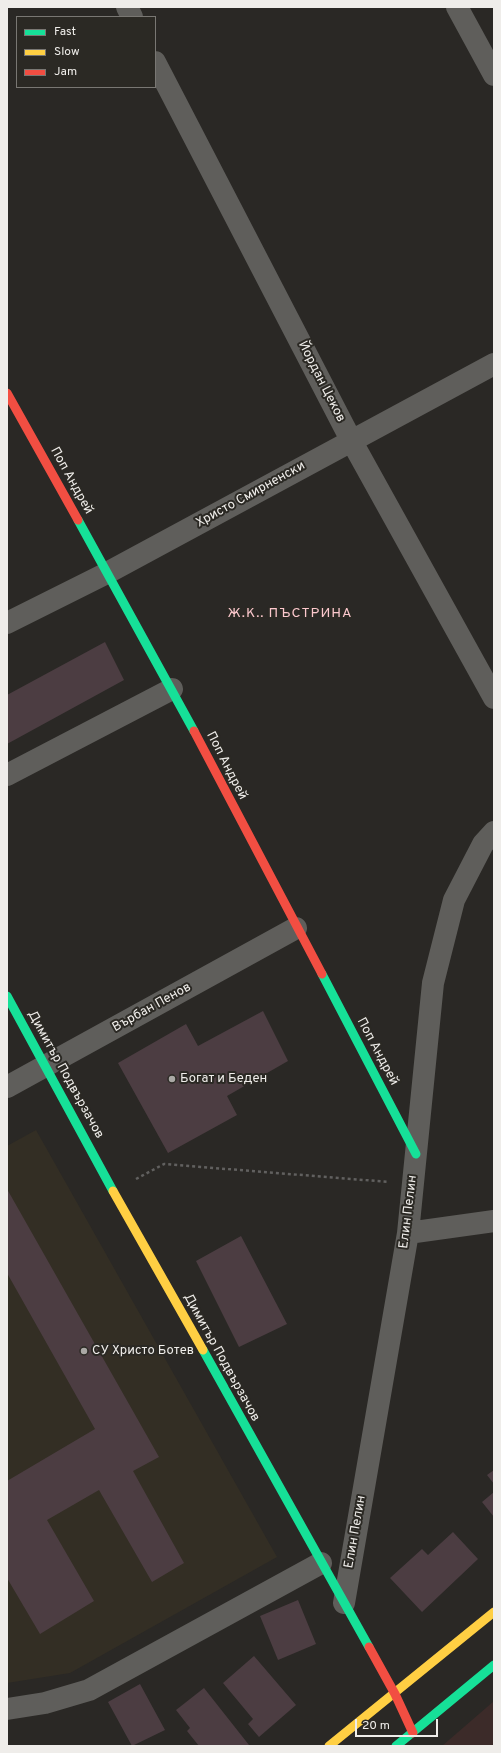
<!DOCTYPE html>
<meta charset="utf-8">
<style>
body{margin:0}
#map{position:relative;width:501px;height:1753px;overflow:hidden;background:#2a2825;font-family:Overpass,sans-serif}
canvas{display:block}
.frame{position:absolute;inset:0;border:8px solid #efedea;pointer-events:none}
.legend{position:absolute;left:16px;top:16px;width:140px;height:72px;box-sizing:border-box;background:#2b2924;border:1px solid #797773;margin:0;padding:5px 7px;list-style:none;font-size:12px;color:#efedea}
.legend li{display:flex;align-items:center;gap:8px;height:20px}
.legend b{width:20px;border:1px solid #797773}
.scale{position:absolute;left:355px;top:1719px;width:83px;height:18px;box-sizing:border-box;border:2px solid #efedea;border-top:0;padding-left:5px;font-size:12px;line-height:14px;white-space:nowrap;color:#efedea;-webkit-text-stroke:3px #2b2924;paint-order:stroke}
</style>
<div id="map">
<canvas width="501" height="1753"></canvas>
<div class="frame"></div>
<ul class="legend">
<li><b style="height:5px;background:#16e098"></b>Fast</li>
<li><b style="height:5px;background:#ffcf43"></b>Slow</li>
<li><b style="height:5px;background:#f24e42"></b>Jam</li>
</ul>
<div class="scale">20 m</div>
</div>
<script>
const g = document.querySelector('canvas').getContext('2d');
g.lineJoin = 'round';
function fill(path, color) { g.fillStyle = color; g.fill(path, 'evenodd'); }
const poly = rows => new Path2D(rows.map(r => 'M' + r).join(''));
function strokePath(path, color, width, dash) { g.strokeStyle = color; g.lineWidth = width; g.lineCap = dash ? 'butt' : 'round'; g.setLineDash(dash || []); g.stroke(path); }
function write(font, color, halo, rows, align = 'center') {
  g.font = font + ' Overpass,sans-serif'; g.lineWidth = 4; g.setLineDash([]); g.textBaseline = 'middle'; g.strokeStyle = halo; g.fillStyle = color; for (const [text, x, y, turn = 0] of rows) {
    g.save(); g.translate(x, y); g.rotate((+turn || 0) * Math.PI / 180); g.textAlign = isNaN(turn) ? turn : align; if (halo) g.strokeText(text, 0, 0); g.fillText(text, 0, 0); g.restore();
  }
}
const built = poly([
 [36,1130,277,1557,70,1673,7,1683,7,1146]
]);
const medical = poly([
 [494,1701,494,1746,442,1746]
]);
const building = poly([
 [105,642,124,680,7,744,7,695],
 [263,1011,288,1061,227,1096,237,1115,168,1153,118,1063,186,1024,198,1046],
 [7,1189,159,1457,133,1471,184,1563,152,1582,99,1490,47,1520,94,1601,40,1634,7,1578,7,1481,95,1429,7,1273],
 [241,1236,287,1324,239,1347,196,1261],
 [494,1470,494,1484,487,1475],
 [494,1492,494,1517,482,1502],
 [453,1532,478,1559,422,1612,390,1578,422,1549,428,1555],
 [298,1600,316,1644,278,1660,260,1616],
 [254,1656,296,1705,259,1737,248,1724,253,1719,223,1683],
 [140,1684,165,1730,132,1746,108,1702],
 [204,1688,249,1745,248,1746,199,1746,187,1731,190,1728,176,1710]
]);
const path = poly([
 [136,1179,164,1164,389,1182]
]);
const street = poly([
 [127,7,132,17],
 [457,7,494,75],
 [155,62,351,440,494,698],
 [7,623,107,573,494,364],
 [7,775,172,689],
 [7,1087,296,928],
 [408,1233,494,1221],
 [344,1603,408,1233,433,983,454,900,483,844,494,832],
 [7,1709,45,1703,89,1690,321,1563]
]);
const fast = poly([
 [78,520,194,731],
 [322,974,416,1154],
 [7,996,113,1191],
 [203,1350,369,1647],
 [396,1746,494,1665]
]);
const slow = poly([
 [113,1191,203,1350],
 [329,1746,494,1612]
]);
const jam = poly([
 [7,393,78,520],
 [194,731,322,974],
 [369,1647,395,1694,413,1733]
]);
const markers = [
 [172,1079,4,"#aaa8a5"],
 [84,1351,4,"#aaa8a5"]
];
const streetNames = [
 ["Йордан Цеков",321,382,63],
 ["Поп Андрей",71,481,61],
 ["Христо Смирненски",251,495,-29],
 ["Поп Андрей",226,766,63],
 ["Върбан Пенов",152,1008,-29],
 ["Поп Андрей",377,1052,62],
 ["Димитър Подвързачов",65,1075,61],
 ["Елин Пелин",409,1212,-83],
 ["Димитър Подвързачов",221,1358,61],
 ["Елин Пелин",356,1532,-80]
];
const poiNames = [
 ["Богат и Беден",180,1079],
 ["СУ Христо Ботев",92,1351]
];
const neighbourhoodNames = [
 ["Ж.К.. ПЪСТРИНА",290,614]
];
fill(built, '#332e24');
fill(medical, '#3c2b29');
fill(building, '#4c3d42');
strokePath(path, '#61605f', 2.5, [3, 3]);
strokePath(street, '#5f5e5b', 22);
strokePath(fast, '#16e098', 9);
strokePath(slow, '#ffcf43', 9);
strokePath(jam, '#f24e42', 9);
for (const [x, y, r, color] of markers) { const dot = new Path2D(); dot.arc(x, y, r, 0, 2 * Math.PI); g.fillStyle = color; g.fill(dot); strokePath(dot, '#2b2924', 1.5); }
write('13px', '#efedea', '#2b2924', streetNames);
write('13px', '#efedea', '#2b2924', poiNames, 'left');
g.letterSpacing = '1px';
write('14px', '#fcc8cd', '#2b2924', neighbourhoodNames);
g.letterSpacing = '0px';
</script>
